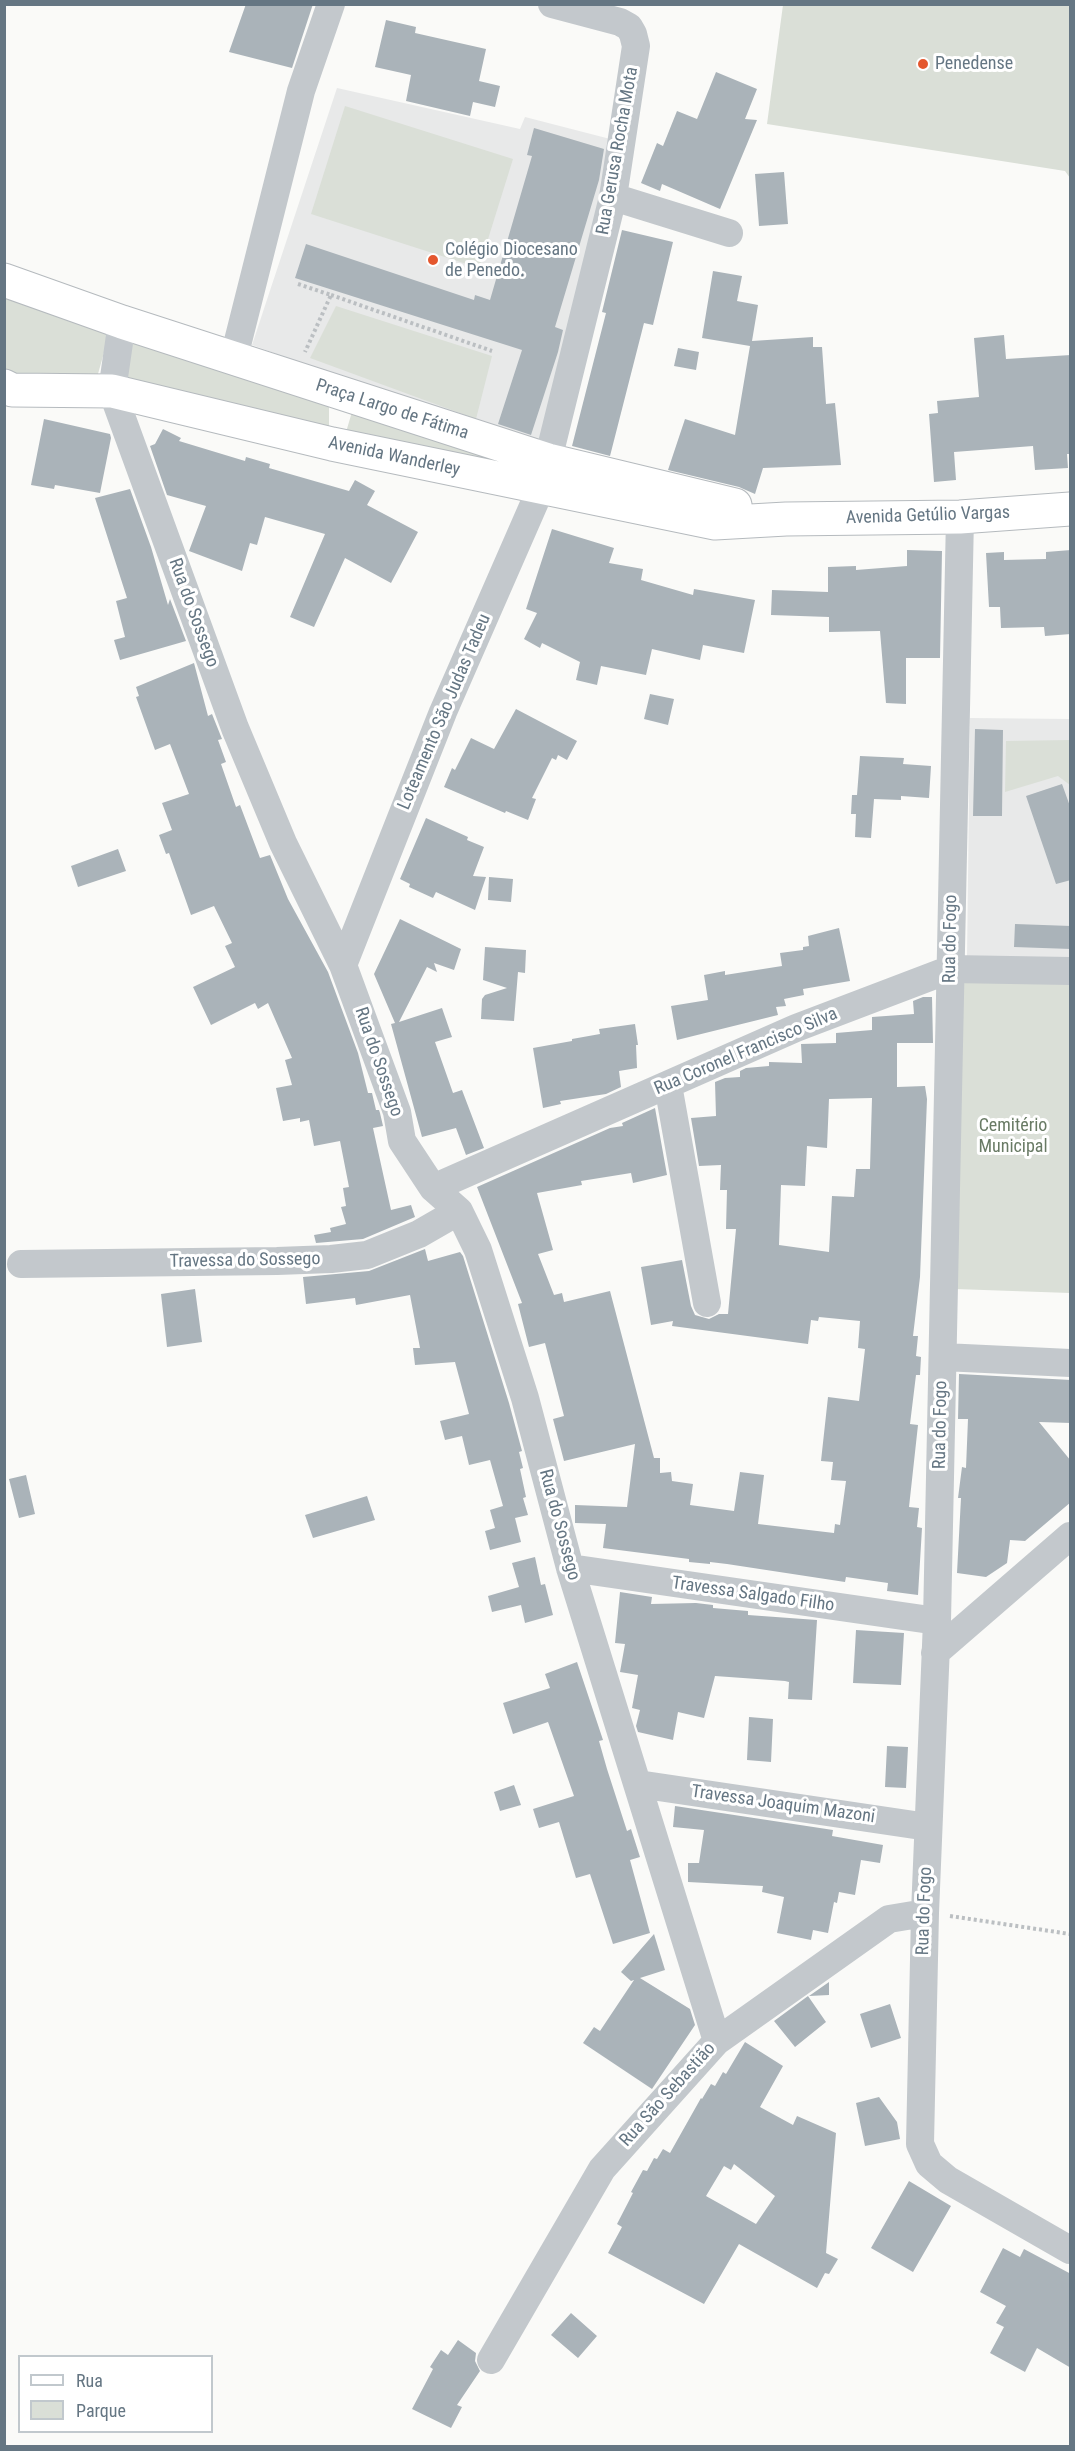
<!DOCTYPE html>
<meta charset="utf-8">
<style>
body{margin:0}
#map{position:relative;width:1075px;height:2451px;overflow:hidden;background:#fafaf8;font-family:"Roboto Condensed",sans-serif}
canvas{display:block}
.frame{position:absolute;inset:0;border:6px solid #657683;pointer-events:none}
.legend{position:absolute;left:18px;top:2355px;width:195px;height:78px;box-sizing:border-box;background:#fff;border:2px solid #c1c8cd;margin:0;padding:8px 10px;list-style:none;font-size:18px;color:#657683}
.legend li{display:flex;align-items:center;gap:12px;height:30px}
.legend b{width:30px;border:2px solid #c1c8cd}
</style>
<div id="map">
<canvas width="1075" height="2451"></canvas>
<div class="frame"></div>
<ul class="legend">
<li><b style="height:8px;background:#fff"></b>Rua</li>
<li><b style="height:16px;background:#dadfd7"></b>Parque</li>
</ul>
</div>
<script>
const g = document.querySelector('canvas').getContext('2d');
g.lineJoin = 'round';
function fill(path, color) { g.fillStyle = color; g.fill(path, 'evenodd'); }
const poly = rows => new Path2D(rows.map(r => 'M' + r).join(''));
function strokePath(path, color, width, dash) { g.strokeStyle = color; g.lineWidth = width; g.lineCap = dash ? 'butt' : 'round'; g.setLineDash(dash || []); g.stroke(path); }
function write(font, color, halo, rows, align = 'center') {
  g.font = font + ' "Roboto Condensed",sans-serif'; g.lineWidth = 6; g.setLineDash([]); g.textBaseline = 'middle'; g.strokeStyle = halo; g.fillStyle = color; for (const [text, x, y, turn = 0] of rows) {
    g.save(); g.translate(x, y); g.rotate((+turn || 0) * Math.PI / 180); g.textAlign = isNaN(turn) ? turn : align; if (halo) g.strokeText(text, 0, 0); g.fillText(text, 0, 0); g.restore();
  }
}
const built = poly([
 [337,88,520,129,525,117,618,141,537,450,252,345],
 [970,718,1070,719,1070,959,967,957]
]);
const green = poly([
 [783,5,1070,5,1070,178,1065,171,767,124],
 [345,106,513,159,479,268,311,214],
 [5,288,112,324,96,381,5,377],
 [336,306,492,356,476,419,310,358],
 [124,331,329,395,329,434,117,382],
 [354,405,530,473,344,439],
 [1070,740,1070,785,1058,776,1005,792,1006,741],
 [958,981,1070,982,1070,1293,955,1289]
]);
const building = poly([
 [246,4,313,4,292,68,229,52],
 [386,20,416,27,415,33,486,49,479,81,500,86,495,107,473,102,470,116,406,101,411,75,375,67],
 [716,72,757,89,745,119,757,120,720,209,662,184,660,191,641,183,657,143,663,146,677,111,697,119],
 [534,128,604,149,599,180,555,327,563,330,558,352,531,435,498,424,522,350,295,278,306,244,474,300,475,295,490,300,532,156,527,155],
 [784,172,788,224,759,226,755,174],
 [622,230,673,242,653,325,644,323,610,456,572,446,606,313,602,312],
 [713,271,742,276,737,301,758,305,752,341,813,337,813,347,822,347,826,404,835,403,841,465,763,468,755,494,739,487,668,470,685,419,735,435,750,346,702,338],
 [1004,335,1006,359,1071,355,1071,454,1067,454,1068,468,1035,470,1033,446,954,452,956,480,934,482,929,414,938,413,937,401,979,397,974,338],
 [678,348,699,352,696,370,674,366],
 [44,419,110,434,111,438,100,493,55,485,54,489,31,485],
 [163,429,181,438,179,441,245,461,246,457,270,464,269,468,349,491,355,480,375,491,367,505,418,532,391,583,345,558,314,627,290,617,325,534,265,517,257,545,250,543,242,571,189,551,206,506,167,495,150,446,155,444],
 [130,489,151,547,168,605,170,599,186,641,120,660,114,640,125,637,116,601,127,598,95,498],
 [552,529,614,548,609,563,643,569,641,580,693,595,694,589,755,600,744,653,703,645,700,660,652,649,646,675,601,666,597,685,576,680,580,662,542,643,540,648,524,639,537,613,526,609],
 [907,550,942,551,940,658,906,658,906,704,886,703,880,631,829,632,829,617,771,615,772,590,828,592,828,567,856,566,856,570,907,566],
 [1071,550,1071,634,1045,636,1044,627,1001,628,1000,607,989,607,986,553,1004,552,1004,560,1046,559,1046,552],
 [194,663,208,716,212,714,222,739,218,740,226,762,221,764,236,807,240,805,260,858,270,855,288,899,328,972,358,1053,368,1093,372,1093,376,1110,379,1110,380,1113,383,1126,373,1128,391,1210,411,1205,415,1217,363,1239,316,1243,314,1235,331,1232,330,1228,346,1224,341,1207,346,1206,343,1188,349,1187,340,1141,314,1146,309,1120,300,1122,300,1118,283,1121,276,1088,292,1085,285,1060,292,1058,268,1003,258,1009,255,1003,211,1025,193,987,235,967,225,946,232,943,214,906,191,915,169,853,166,854,159,835,172,830,162,803,189,794,170,744,155,750,136,697,139,696,136,687],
 [650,694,674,699,668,725,644,719],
 [516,709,577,741,567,760,558,755,556,760,552,758,532,798,536,799,528,820,506,811,505,813,444,787,452,768,455,770,471,738,494,749],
 [975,729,1003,730,1002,816,973,816],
 [860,756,904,758,903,764,931,766,929,798,901,796,901,800,874,799,871,838,855,837,856,814,851,814,852,795,857,795],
 [1062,784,1071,809,1071,880,1056,884,1026,796],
 [426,818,468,837,467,840,484,847,473,876,486,877,475,910,436,892,433,898,409,887,410,884,400,879],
 [118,849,126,871,78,887,71,866],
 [489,877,513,879,511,902,488,900],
 [400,919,461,949,454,970,434,963,437,972,427,967,399,1022,442,1008,452,1037,435,1042,453,1093,462,1090,484,1148,466,1155,456,1128,422,1137,391,1024,395,1023,374,974],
 [1015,924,1071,926,1071,949,1014,947],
 [839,928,850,981,803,989,804,995,784,999,786,1006,776,1007,778,1015,677,1040,671,1006,708,1000,704,975,725,971,725,975,782,966,780,953,803,950,803,947,809,946,808,936],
 [485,947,526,950,525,973,518,972,514,1021,481,1019,482,999,485,995,507,988,483,980],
 [923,997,932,997,933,1043,897,1043,897,1087,925,1086,927,1099,920,1277,913,1336,918,1336,916,1356,921,1357,920,1375,916,1375,910,1424,918,1425,909,1507,919,1508,917,1527,922,1528,918,1595,887,1591,888,1583,846,1577,845,1582,727,1564,710,1562,710,1564,689,1562,689,1559,603,1548,606,1524,575,1523,575,1505,627,1507,635,1444,564,1461,553,1419,564,1416,545,1343,529,1347,518,1304,522,1303,477,1187,610,1128,623,1126,622,1123,655,1108,667,1175,633,1183,631,1173,581,1181,582,1185,537,1193,553,1250,538,1254,554,1295,562,1293,564,1302,610,1291,654,1458,660,1458,660,1473,671,1472,672,1481,693,1484,690,1505,734,1511,740,1472,764,1475,758,1524,834,1533,835,1524,840,1525,846,1481,831,1480,833,1462,821,1461,828,1397,859,1401,865,1349,858,1348,860,1321,819,1317,818,1321,811,1320,808,1344,672,1326,673,1321,651,1325,641,1267,682,1260,691,1306,695,1315,709,1319,719,1314,728,1314,736,1229,726,1229,727,1190,720,1190,721,1165,699,1166,691,1118,716,1116,715,1082,725,1078,740,1077,740,1071,746,1068,769,1066,769,1062,802,1063,801,1044,836,1043,836,1033,872,1030,872,1017,914,1014,913,1001],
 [872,1098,870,1169,856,1169,854,1197,832,1196,829,1252,779,1245,781,1185,805,1186,807,1146,827,1148,829,1099],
 [635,1024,638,1045,636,1045,637,1068,619,1071,621,1087,606,1094,560,1101,561,1104,543,1108,533,1048,572,1041,572,1039,600,1034,599,1029],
 [425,1249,428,1261,460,1252,463,1256,509,1403,522,1451,519,1452,523,1468,520,1469,526,1497,523,1498,528,1515,515,1518,521,1542,490,1550,485,1531,495,1528,490,1510,503,1506,490,1460,469,1465,462,1436,445,1440,440,1421,469,1414,455,1362,415,1365,413,1348,420,1348,410,1295,356,1305,355,1298,306,1304,303,1277,369,1271],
 [195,1289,202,1342,167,1347,161,1294],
 [959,1374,1071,1380,1071,1423,1039,1422,1071,1461,1071,1502,1025,1541,1010,1540,1007,1563,986,1577,957,1573,961,1498,958,1498,962,1467,966,1468,968,1419,958,1419],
 [26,1475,35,1514,19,1518,9,1479],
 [367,1496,375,1520,313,1538,305,1515],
 [535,1557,541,1585,545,1584,553,1615,525,1623,521,1605,492,1612,488,1596,519,1587,512,1563],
 [620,1592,652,1597,651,1604,696,1603,713,1605,713,1608,748,1611,748,1615,817,1620,812,1700,788,1699,789,1682,785,1681,715,1676,704,1718,678,1712,673,1740,638,1732,636,1726,640,1710,632,1708,638,1675,620,1672,625,1644,615,1643],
 [856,1630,904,1633,901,1685,853,1683],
 [577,1662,603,1740,599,1741,607,1769,627,1831,631,1829,640,1857,630,1860,650,1933,613,1944,590,1874,576,1878,559,1822,539,1828,533,1809,574,1796,548,1722,513,1734,503,1703,550,1688,545,1674],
 [749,1717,773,1719,771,1762,747,1760],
 [887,1746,908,1747,906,1788,885,1787],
 [514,1785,521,1805,500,1811,494,1792],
 [675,1806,833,1830,832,1836,883,1845,880,1863,861,1860,855,1895,839,1892,837,1903,834,1902,828,1933,813,1930,811,1940,777,1933,784,1897,762,1892,763,1886,688,1882,688,1863,699,1863,704,1830,673,1827],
 [654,1934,665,1970,640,1978,690,2009,695,2025,652,2089,583,2043,594,2027,600,2031,634,1980,631,1981,621,1972],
 [829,1982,829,1995,809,1996],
 [808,1996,826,2022,795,2047,774,2021],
 [890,2004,901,2038,871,2048,860,2014],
 [745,2042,783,2066,760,2107,793,2125,797,2116,836,2133,826,2253,838,2259,829,2274,825,2273,817,2288,739,2244,704,2304,608,2253,622,2227,617,2224,633,2193,631,2192,643,2170,647,2171,654,2158,657,2159,663,2149,670,2153,701,2098,702,2099,711,2084,715,2086,723,2072,726,2074],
 [734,2164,775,2196,756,2224,706,2196,724,2166,731,2170],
 [879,2097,897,2122,900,2139,865,2146,856,2103],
 [909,2181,951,2206,913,2272,871,2248],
 [1003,2248,1020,2257,1024,2249,1071,2274,1071,2368,1037,2348,1025,2372,990,2353,1004,2327,996,2323,1006,2306,980,2292],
 [571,2313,597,2336,578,2358,551,2335],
 [458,2340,476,2353,475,2361,480,2371,457,2405,462,2407,451,2428,412,2409,433,2369,430,2367,441,2350,448,2355]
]);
const path = poly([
 [298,284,331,295,305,352],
 [331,295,492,351],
 [950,1916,1070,1934]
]);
const minor = poly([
 [613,197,729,233],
 [122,322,112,391,235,728,283,843,343,965,397,1112,402,1141,433,1188,459,1211,478,1250,525,1398,570,1568,717,2041],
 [234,357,301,91,331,4],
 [960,517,937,1621,925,1913,920,2144,929,2164,948,2180,1070,2250],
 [343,965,443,712,541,488,613,197,636,46,633,34,629,27,620,22,552,4],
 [668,1085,707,1303],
 [433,1188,796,1028,951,969,1070,971],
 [21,1264,277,1261,331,1259,367,1255,419,1234,459,1211],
 [943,1357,1070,1363],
 [570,1568,937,1621],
 [935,1653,1070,1536],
 [638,1784,928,1827],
 [491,2360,602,2169,717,2041,889,1919,925,1913]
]);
const major = poly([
 [4,280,122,322,548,460,735,505],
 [4,386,12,390,112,391,332,444,715,523,786,519,960,517,1070,509]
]);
const markers = [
 [923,64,6,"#e4572e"],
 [433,260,6,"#e4572e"]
];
const poiNames = [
 ["Penedense",935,64],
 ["Colégio Diocesano",445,250],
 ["de Penedo.",445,271]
];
const streetNames = [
 ["Rua Gerusa Rocha Mota",618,151,-80],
 ["Praça Largo de Fátima",392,410,18],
 ["Avenida Wanderley",394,457,12],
 ["Avenida Getúlio Vargas",928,516,-2],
 ["Rua do Sossego",193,613,70],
 ["Loteamento São Judas Tadeu",445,712,-67],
 ["Rua do Fogo",951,939,-89],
 ["Rua Coronel Francisco Silva",746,1052,-23],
 ["Rua do Sossego",378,1062,71],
 ["Travessa do Sossego",245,1261,-1],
 ["Rua do Fogo",941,1425,-89],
 ["Rua do Sossego",559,1525,75],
 ["Travessa Salgado Filho",753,1595,8],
 ["Travessa Joaquim Mazoni",783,1805,8],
 ["Rua do Fogo",925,1911,-88],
 ["Rua São Sebastião",668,2095,-48]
];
const parkNames = [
 ["Cemitério",1013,1126],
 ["Municipal",1013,1147]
];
fill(built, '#e8e9e9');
fill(green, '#dadfd7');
fill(building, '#aab3b9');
strokePath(major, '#b5babe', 35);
strokePath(path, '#bbbfc2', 4, [3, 3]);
strokePath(minor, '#c3c8cc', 28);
strokePath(major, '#fff', 33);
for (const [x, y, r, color] of markers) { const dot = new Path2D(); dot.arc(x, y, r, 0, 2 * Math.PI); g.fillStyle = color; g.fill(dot); strokePath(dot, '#fff', 2); }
write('18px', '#657683', '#fff', poiNames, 'left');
write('18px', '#657683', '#fff', streetNames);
write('18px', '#687a64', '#fff', parkNames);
</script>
